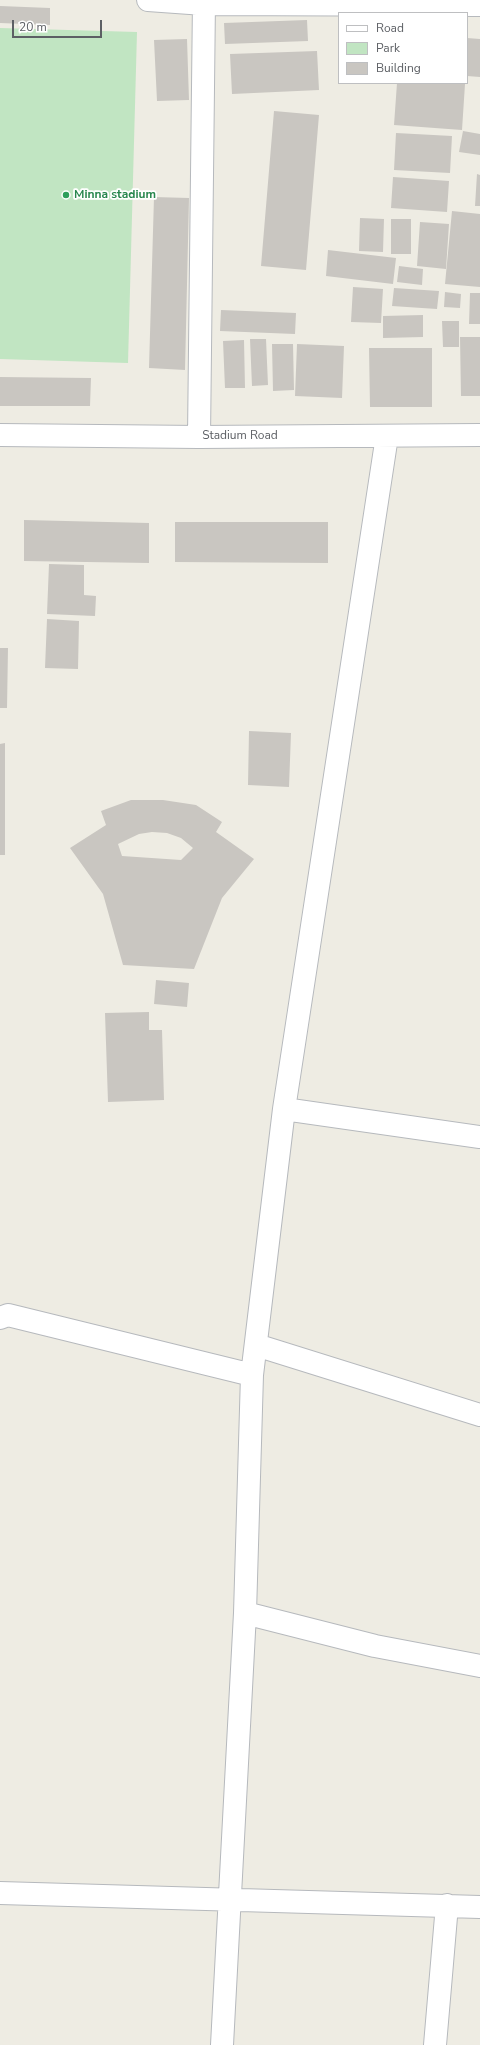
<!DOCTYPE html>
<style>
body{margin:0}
#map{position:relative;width:480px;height:2045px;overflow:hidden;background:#eeece3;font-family:"Nunito Sans",sans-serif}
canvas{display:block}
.legend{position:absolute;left:338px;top:12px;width:130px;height:72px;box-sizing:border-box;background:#fff;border:1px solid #bebfc1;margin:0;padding:5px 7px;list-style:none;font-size:12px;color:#5c5f64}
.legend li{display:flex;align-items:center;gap:8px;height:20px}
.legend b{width:20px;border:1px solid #bebfc1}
.scale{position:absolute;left:12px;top:20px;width:90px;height:18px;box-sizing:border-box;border:2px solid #5c5f64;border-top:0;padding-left:5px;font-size:12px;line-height:14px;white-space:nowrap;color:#5c5f64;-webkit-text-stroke:3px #fff;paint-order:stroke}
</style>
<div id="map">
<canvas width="480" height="2045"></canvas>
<ul class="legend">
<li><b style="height:5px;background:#fff"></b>Road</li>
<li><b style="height:11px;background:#c1e5c2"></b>Park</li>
<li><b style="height:11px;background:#c9c6c1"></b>Building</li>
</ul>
<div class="scale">20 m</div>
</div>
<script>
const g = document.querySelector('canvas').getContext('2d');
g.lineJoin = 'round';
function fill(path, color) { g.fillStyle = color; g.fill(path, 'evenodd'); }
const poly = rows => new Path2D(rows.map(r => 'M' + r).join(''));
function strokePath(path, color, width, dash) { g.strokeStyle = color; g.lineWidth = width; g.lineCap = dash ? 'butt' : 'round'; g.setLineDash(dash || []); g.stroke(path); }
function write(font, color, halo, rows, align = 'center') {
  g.font = font + ' "Nunito Sans",sans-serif'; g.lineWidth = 3.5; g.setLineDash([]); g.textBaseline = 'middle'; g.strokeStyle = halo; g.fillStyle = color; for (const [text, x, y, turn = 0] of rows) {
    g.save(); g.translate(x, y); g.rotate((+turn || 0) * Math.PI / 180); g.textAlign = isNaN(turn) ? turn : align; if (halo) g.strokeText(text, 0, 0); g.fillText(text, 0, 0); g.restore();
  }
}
const green = poly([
 [0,28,137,32,128,363,0,359]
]);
const building = poly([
 [0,6,50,8,50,25,0,23],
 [307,20,308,41,225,44,224,23],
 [467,38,480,39,480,77,467,76],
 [187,39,189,100,157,101,154,40],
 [317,51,319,90,232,94,230,54],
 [397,83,465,84,462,130,394,125],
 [274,111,319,115,306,270,261,266],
 [463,131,480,134,480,155,459,152],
 [396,133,452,136,450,173,394,170],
 [477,174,480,175,480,206,475,206],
 [393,177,449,181,447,212,391,208],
 [154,197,189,198,185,370,149,368],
 [452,211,480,214,480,287,445,284],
 [360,218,384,219,383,252,359,251],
 [391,219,411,219,411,254,391,254],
 [420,222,449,224,446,269,417,266],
 [328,250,396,258,393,284,326,276],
 [399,266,423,269,422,285,397,282],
 [353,287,383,289,381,323,351,322],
 [394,288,439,291,437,309,392,306],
 [445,292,461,294,460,308,444,307],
 [470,293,480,293,480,324,469,324],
 [221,310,296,313,295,334,220,331],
 [423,315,423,337,383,338,383,316],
 [442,321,459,321,459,347,443,347],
 [460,337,480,337,480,396,461,396],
 [250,339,266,339,268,385,252,386],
 [244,340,245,388,225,388,223,341],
 [272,344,293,344,294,390,273,391],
 [297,344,344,346,342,398,295,396],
 [369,348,432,348,432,407,370,407],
 [0,377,91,378,90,406,0,406],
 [24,520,149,523,149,563,24,561],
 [175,522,328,522,328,563,175,562],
 [49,564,84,565,84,595,96,596,95,616,47,614],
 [47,619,79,621,78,669,45,668],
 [0,648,8,648,7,708,0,708],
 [249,731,291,733,289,787,248,785],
 [5,743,5,855,0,855,0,744],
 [131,800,163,800,196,805,222,822,216,832,254,859,222,898,194,969,123,965,103,894,70,848,106,825,101,811],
 [152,832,167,833,181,838,193,848,181,860,122,856,118,844,139,834],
 [156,980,189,983,187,1007,154,1004],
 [149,1012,149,1030,162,1030,164,1100,108,1102,105,1013]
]);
const street = poly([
 [148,0,204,4,480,5],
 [0,435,199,437,480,435],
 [199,437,204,0],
 [284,1109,480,1137],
 [0,1318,8,1315,252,1375],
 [256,1345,480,1415],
 [245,1613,375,1646,480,1666],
 [0,1893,480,1907],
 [222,2045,245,1613,252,1375,284,1109,387,436],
 [435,2045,447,1905]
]);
const markers = [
 [66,195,4,"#2e9e5b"]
];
const leisureNames = [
 ["Minna stadium",74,195]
];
const streetNames = [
 ["Stadium Road",240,436]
];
fill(green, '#c1e5c2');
fill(building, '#c9c6c1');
strokePath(street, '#b6b9bd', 24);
strokePath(street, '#fff', 22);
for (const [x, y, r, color] of markers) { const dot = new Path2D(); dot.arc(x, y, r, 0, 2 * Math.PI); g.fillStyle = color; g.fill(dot); strokePath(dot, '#fff', 1.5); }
write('bold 12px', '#27864d', '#fff', leisureNames, 'left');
write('12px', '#5c5f64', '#fff', streetNames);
</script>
